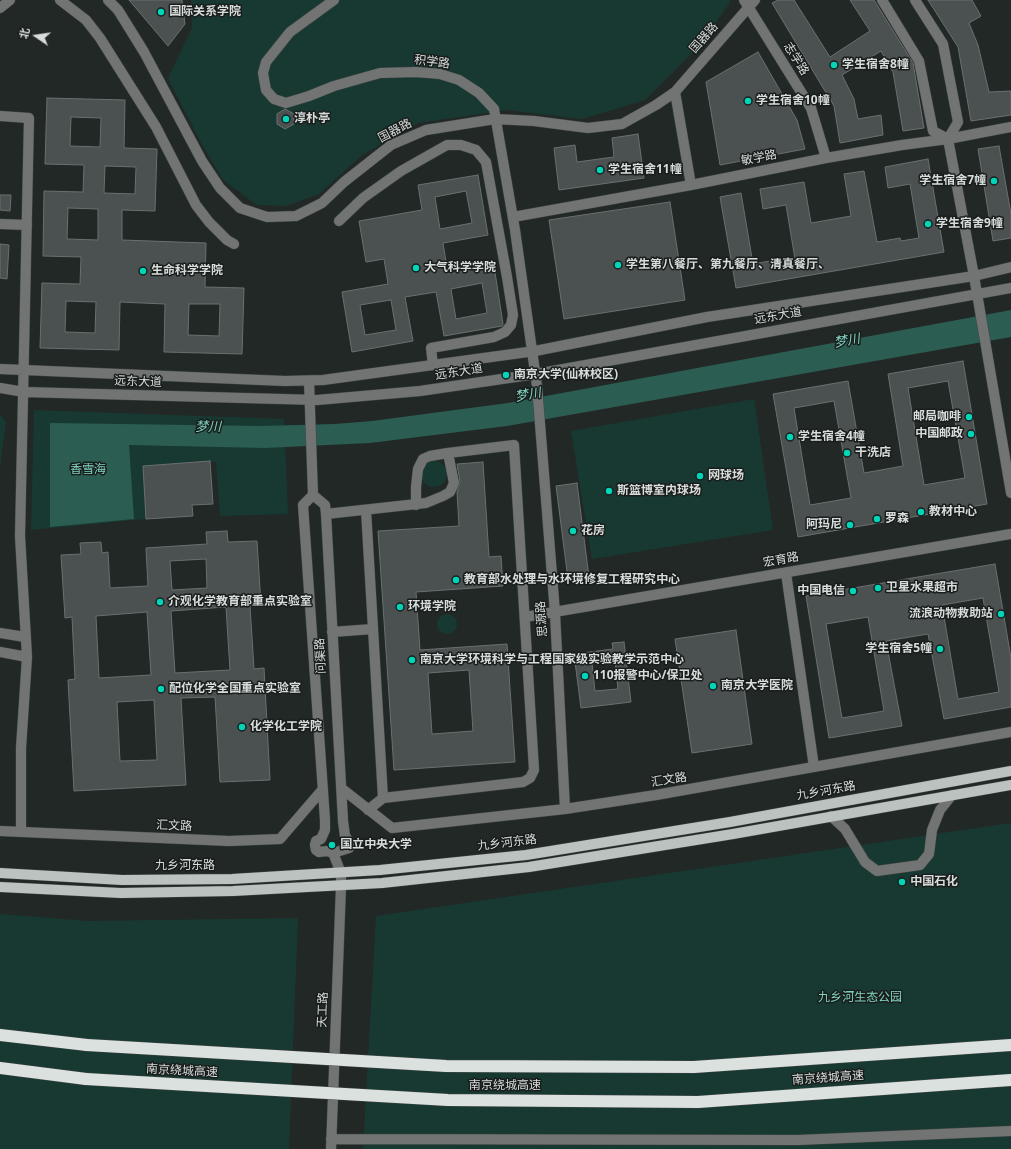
<!DOCTYPE html>
<meta charset="utf-8">
<style>
body{margin:0}
#map{position:relative;width:1011px;height:1149px;overflow:hidden;background:#222826;font-family:"Noto Sans","Noto Sans SC",sans-serif}
canvas{display:block}
.north{position:absolute;left:16px;top:16px;width:40px;height:40px;-webkit-text-stroke:3px #191e1d;paint-order:stroke;rotate:283deg;font-size:11px;font-weight:700;line-height:16px;text-align:center;color:#d8dcdb}
.north::after{content:'';display:block;margin:auto;width:14px;height:18px;background:#d8dcdb;clip-path:polygon(50% 0,100% 100%,50% 72%,0 100%)}
</style>
<div id="map">
<canvas width="1011" height="1149"></canvas>
<div class="north">北</div>
</div>
<script>
const g = document.querySelector('canvas').getContext('2d');
g.lineJoin = 'round';
function fill(path, color) { g.fillStyle = color; g.fill(path, 'evenodd'); }
const poly = rows => new Path2D(rows.map(r => 'M' + r).join(''));
function strokePath(path, color, width, dash) { g.strokeStyle = color; g.lineWidth = width; g.lineCap = dash ? 'butt' : 'round'; g.setLineDash(dash || []); g.stroke(path); }
function write(font, color, halo, rows, align = 'center') {
  g.font = font + ' "Noto Sans","Noto Sans SC",sans-serif'; g.lineWidth = 3; g.setLineDash([]); g.textBaseline = 'middle'; g.strokeStyle = halo; g.fillStyle = color; for (const [text, x, y, turn = 0] of rows) {
    g.save(); g.translate(x, y); g.rotate((+turn || 0) * Math.PI / 180); g.textAlign = isNaN(turn) ? turn : align; if (halo) g.strokeText(text, 0, 0); g.fillText(text, 0, 0); g.restore();
  }
}
const green = poly([
 [191,0,729,0,730,3,696,49,645,100,582,119,507,110,418,123,362,155,319,194,286,206,257,205,223,180,200,141,168,78,192,28],
 [754,399,773,530,592,559,571,431],
 [34,410,284,419,288,514,220,516,216,462,193,462,143,466,146,519,31,530],
 [0,415,6,422,0,467],
 '421 474a13 13 0 1 1 26 0a13 13 0 1 1-26 0Z',
 '437 624a10 10 0 1 1 20 0a10 10 0 1 1-20 0Z',
 [1011,823,1011,1149,363,1149,376,916],
 [0,914,87,921,298,918,289,1149,0,1149]
]);
const water = poly([
 [1011,310,1011,337,507,426,370,443,265,448,129,445,134,519,50,527,50,423,260,426,335,424,372,421,508,403]
]);
const building = poly([
 [129,0,182,0,185,24,168,46,129,0],
 [778,0,794,0,830,57,870,31,850,0,874,0,913,63,924,128,903,131,893,72,881,51,842,75,854,99,858,119,881,115,883,135,840,143,834,106,772,3,778,0],
 [928,0,972,0,981,16,969,23,978,45,989,92,1011,91,1011,115,971,121,958,47,928,0],
 [758,52,797,120,805,149,720,165,706,82,758,52],
 [47,98,125,100,124,148,157,149,155,211,122,210,122,240,206,243,205,287,244,288,242,354,164,352,165,304,120,302,119,350,40,348,42,283,80,284,81,257,43,256,44,191,83,192,84,165,45,164,47,98],
 [71,117,101,118,100,147,70,146,71,117],
 [105,166,136,167,135,194,104,193,105,166],
 [68,208,98,209,98,240,67,239,68,208],
 [66,301,96,302,95,333,65,332,66,301],
 [189,304,220,304,219,336,188,335,189,304],
 [285,109,294,114,294,124,285,129,277,124,277,114,285,109],
 [638,134,644,178,559,190,554,148,575,145,577,162,614,157,612,138,638,134],
 [999,146,1011,214,1011,238,993,241,978,149,999,146],
 [928,159,944,252,736,288,720,197,741,193,753,264,776,260,777,262,795,259,786,205,763,209,760,189,804,182,811,223,851,216,844,174,864,171,877,242,900,238,901,241,919,238,910,184,888,188,885,167,928,159],
 [478,175,488,235,443,243,448,274,494,266,503,324,502,326,444,336,436,292,405,297,413,341,352,352,342,292,388,284,384,259,366,262,359,221,422,210,418,185,478,175],
 [466,191,472,223,440,229,435,197,466,191],
 [482,283,487,313,456,319,451,289,482,283],
 [391,300,396,330,365,335,360,305,391,300],
 [0,195,11,195,10,211,0,210,0,195],
 [670,202,685,300,564,319,549,220,670,202],
 [0,244,9,245,7,279,0,278,0,244],
 [963,361,987,504,798,537,773,394,848,381,864,473,903,466,888,374,963,361],
 [948,381,965,478,924,485,908,388,948,381],
 [834,401,851,498,810,505,794,408,834,401],
 [210,461,213,504,192,505,193,516,146,519,143,466,210,461],
 [483,462,489,557,501,556,503,586,416,592,420,650,507,644,515,762,394,770,378,531,459,526,457,492,460,482,457,464,483,462],
 [469,670,473,731,432,734,428,673,469,670],
 [577,483,589,577,568,579,556,486,577,483],
 [227,531,228,542,257,541,261,605,250,606,254,669,264,668,270,780,220,782,215,697,181,698,186,785,74,791,68,680,75,679,72,617,65,618,61,555,81,554,80,543,101,542,102,553,108,552,110,588,148,586,146,548,207,544,206,532,227,531],
 [206,559,207,588,172,590,170,561,206,559],
 [226,607,230,670,175,673,171,611,226,607],
 [147,612,151,675,99,678,96,616,147,612],
 [154,700,157,760,120,761,117,702,154,700],
 [995,564,1011,658,1011,707,944,719,928,634,886,641,902,726,829,738,806,596,995,564],
 [983,598,999,692,958,699,942,605,983,598],
 [868,617,884,711,842,718,826,624,868,617],
 [736,630,752,744,692,753,675,639,736,630],
 [624,642,631,702,581,708,574,654,613,649,612,643,624,642],
 [615,661,618,689,595,691,592,663,615,661]
]);
const minor = poly([
 [60,0,86,20,100,38,156,127,196,205,209,222,227,240,234,244],
 [108,0,118,10,144,52,202,161,220,188,240,208,267,217,296,216,322,203,344,182,391,145,426,130,495,119,534,121,588,128,622,124,656,105,675,92,755,0],
 [334,0,290,32,266,62,263,73,266,90,274,99,286,103,309,96,334,86,380,73,416,72,440,74,459,80,479,93,494,109,515,230,537,386,555,613,565,809],
 [744,0,811,108,826,158],
 [882,0,919,61,933,131,948,139],
 [915,0,943,44,958,122,948,139,974,276,1011,493],
 [0,8,10,0],
 [675,92,691,185],
 [0,116,29,118,20,536,27,657,21,748,21,832],
 [513,217,691,185,826,158,902,145,948,139,1011,127],
 [339,221,363,198,401,171,447,145,461,145,476,150,486,162,507,277,513,315,511,325,505,332,494,337,431,348,433,365],
 [0,224,27,225],
 [0,369,285,381,323,380,535,351,707,317,974,276,1011,267],
 [309,381,313,495,325,505,326,514,343,821,345,836,348,840,349,848,333,853,327,851,319,852,316,850,315,845,316,841,321,839,325,830,325,820,303,505,313,495],
 [0,388,24,392,317,400,420,391,536,374,1011,288],
 [366,510,383,798],
 [326,514,426,503,443,496,450,492,454,483,448,453],
 [786,573,814,767],
 [525,617,1011,534],
 [332,632,373,629],
 [0,633,25,637],
 [0,652,27,657],
 [341,788,392,828,565,809,656,795,1011,732],
 [368,810,383,798,523,782,530,778,534,770,514,445,448,453,430,456,423,459,418,469,416,487,416,505],
 [831,816,845,829,865,862,877,871,920,865,929,854,932,830,940,810,952,795],
 [0,831,229,841,280,839,323,789],
 [331,1139,798,1140,1011,1131],
 [331,1149,341,886,341,873,333,853]
]);
const major = poly([
 [0,873,122,880,232,879,380,870,526,855,730,822,1011,771],
 [0,887,121,893,233,891,382,883,529,867,733,834,1011,785]
]);
const highway = poly([
 [0,1035,87,1045],
 [0,1068,86,1079]
]);
const highwayBridge = poly([
 [87,1045,446,1066,694,1067,1011,1045],
 [86,1079,448,1100,698,1102,1011,1080]
]);
const markers = [
 [161,12,4,"#00d5b7"],
 [834,65,4,"#00d5b7"],
 [748,101,4,"#00d5b7"],
 [286,119,4,"#00d5b7"],
 [600,170,4,"#00d5b7"],
 [994,181,4,"#00d5b7"],
 [928,224,4,"#00d5b7"],
 [618,265,4,"#00d5b7"],
 [416,268,4,"#00d5b7"],
 [143,271,4,"#00d5b7"],
 [506,375,4,"#00d5b7"],
 [969,417,4,"#00d5b7"],
 [971,434,4,"#00d5b7"],
 [790,437,4,"#00d5b7"],
 [847,453,4,"#00d5b7"],
 [700,476,4,"#00d5b7"],
 [609,491,4,"#00d5b7"],
 [921,512,4,"#00d5b7"],
 [877,519,4,"#00d5b7"],
 [850,525,4,"#00d5b7"],
 [573,531,4,"#00d5b7"],
 [456,580,4,"#00d5b7"],
 [878,588,4,"#00d5b7"],
 [853,591,4,"#00d5b7"],
 [160,602,4,"#00d5b7"],
 [400,607,4,"#00d5b7"],
 [1001,614,4,"#00d5b7"],
 [940,649,4,"#00d5b7"],
 [412,660,4,"#00d5b7"],
 [585,676,4,"#00d5b7"],
 [713,686,4,"#00d5b7"],
 [161,689,4,"#00d5b7"],
 [242,727,4,"#00d5b7"],
 [332,845,4,"#00d5b7"],
 [902,882,4,"#00d5b7"]
];
const poiNames = [
 ["国际关系学院",169,12],
 ["学生宿舍8幢",842,65],
 ["学生宿舍10幢",756,101],
 ["淳朴亭",294,119],
 ["学生宿舍11幢",608,170],
 ["学生宿舍7幢",986,181,"right"],
 ["学生宿舍9幢",936,224],
 ["学生第八餐厅、第九餐厅、清真餐厅、",626,265],
 ["大气科学学院",424,268],
 ["生命科学学院",151,271],
 ["南京大学(仙林校区)",514,375],
 ["邮局咖啡",961,417,"right"],
 ["中国邮政",963,434,"right"],
 ["学生宿舍4幢",798,437],
 ["干洗店",855,453],
 ["网球场",708,476],
 ["斯篮博室内球场",617,491],
 ["教材中心",929,512],
 ["罗森",885,519],
 ["阿玛尼",842,525,"right"],
 ["花房",581,531],
 ["教育部水处理与水环境修复工程研究中心",464,580],
 ["卫星水果超市",886,588],
 ["中国电信",845,591,"right"],
 ["介观化学教育部重点实验室",168,602],
 ["环境学院",408,607],
 ["流浪动物救助站",993,614,"right"],
 ["学生宿舍5幢",932,649,"right"],
 ["南京大学环境科学与工程国家级实验教学示范中心",420,660],
 ["110报警中心/保卫处",593,676],
 ["南京大学医院",721,686],
 ["配位化学全国重点实验室",169,689],
 ["化学化工学院",250,727],
 ["国立中央大学",340,845],
 ["中国石化",910,882]
];
const streetNames = [
 ["国器路",704,38,-49],
 ["志学路",796,59,58],
 ["积学路",432,62,7],
 ["国器路",395,131,-28],
 ["敏学路",759,158,-11],
 ["远东大道",778,316,-10],
 ["远东大道",459,372,-9],
 ["远东大道",138,382,2],
 ["宏育路",781,560,-10],
 ["思源路",542,619,-94],
 ["问渠路",321,656,-93],
 ["汇文路",669,780,-9],
 ["九乡河东路",826,791,-10],
 ["汇文路",174,826,2],
 ["九乡河东路",507,843,-7],
 ["九乡河东路",185,866],
 ["天工路",323,1010,-88],
 ["南京绕城高速",182,1071,3],
 ["南京绕城高速",828,1078,-4],
 ["南京绕城高速",505,1086]
];
const parkNames = [
 ["香雪海",88,470],
 ["九乡河生态公园",860,998]
];
const waterNames = [
 ["梦川",847,341,-10],
 ["梦川",528,395,-10],
 ["梦川",208,427]
];
fill(green, '#183932');
fill(water, '#2c5d52');
fill(building, '#4b5150');
strokePath(building, '#6a706f', 1);
strokePath(minor, '#3f4543', 11);
strokePath(major, '#3f4543', 11);
strokePath(highway, '#3f4543', 13);
strokePath(minor, '#717473', 10);
strokePath(major, '#bcc2c0', 10);
strokePath(highway, '#dae1df', 12);
strokePath(highwayBridge, '#3f4543', 13, []);
strokePath(highwayBridge, '#dae1df', 12);
for (const [x, y, r, color] of markers) { const dot = new Path2D(); dot.arc(x, y, r, 0, 2 * Math.PI); g.fillStyle = color; g.fill(dot); strokePath(dot, '#191e1d', 1.5); }
write('bold 12px', '#d8dcdb', '#191e1d', poiNames, 'left');
write('12px', '#d8dcdb', '#191e1d', streetNames);
write('12px', '#7fd2bf', '#191e1d', parkNames);
write('italic 13px', '#81d4c1', '#191e1d', waterNames);
</script>
